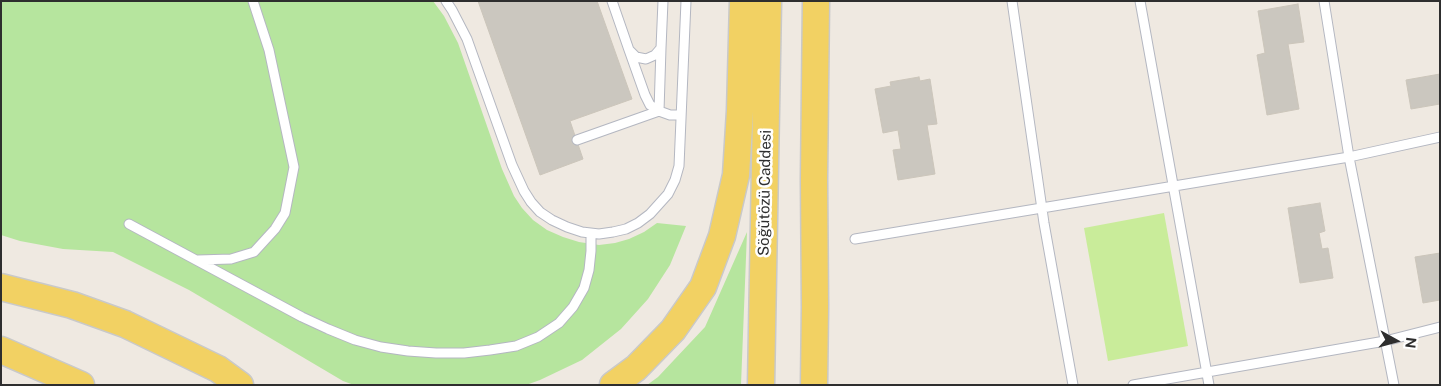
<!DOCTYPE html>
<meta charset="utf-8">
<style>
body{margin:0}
#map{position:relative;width:1441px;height:386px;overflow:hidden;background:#efe9e1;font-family:"Public Sans",sans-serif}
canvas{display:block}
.frame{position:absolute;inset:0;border:2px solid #2e2e2e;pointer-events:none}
.north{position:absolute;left:1371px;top:316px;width:50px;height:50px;-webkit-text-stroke:4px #fff;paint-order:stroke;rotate:97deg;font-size:14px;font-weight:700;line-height:20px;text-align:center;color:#2e2e2e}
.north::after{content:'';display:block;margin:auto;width:18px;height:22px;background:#2e2e2e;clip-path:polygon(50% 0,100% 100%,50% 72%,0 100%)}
</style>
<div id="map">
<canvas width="1441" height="386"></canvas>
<div class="frame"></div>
<div class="north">N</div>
</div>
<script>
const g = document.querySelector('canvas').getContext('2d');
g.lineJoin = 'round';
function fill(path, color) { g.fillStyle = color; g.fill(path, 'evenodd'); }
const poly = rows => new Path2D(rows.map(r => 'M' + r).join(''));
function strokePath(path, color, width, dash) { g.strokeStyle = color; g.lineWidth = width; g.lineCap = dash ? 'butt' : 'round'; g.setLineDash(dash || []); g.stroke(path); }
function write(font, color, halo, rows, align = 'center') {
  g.font = font + ' "Public Sans",sans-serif'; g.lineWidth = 5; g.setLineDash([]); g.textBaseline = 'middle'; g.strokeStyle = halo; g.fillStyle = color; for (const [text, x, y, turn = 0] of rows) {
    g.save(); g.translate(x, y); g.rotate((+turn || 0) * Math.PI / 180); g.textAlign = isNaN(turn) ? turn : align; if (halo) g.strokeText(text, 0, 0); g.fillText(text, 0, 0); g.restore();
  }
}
const green = poly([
 [1,1,433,1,444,16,458,43,502,169,514,196,522,208,533,220,547,230,563,237,579,242,599,245,615,243,629,239,644,232,657,223,686,226,670,265,648,299,621,329,582,360,540,380,526,385,354,385,343,381,189,290,113,252,63,249,20,241,1,235],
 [747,232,741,385,647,385,658,377,705,327]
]);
const pitch = poly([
 [1164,213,1188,346,1108,361,1084,228]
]);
const building = poly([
 [478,1,597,1,632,99,570,121,583,159,540,175,478,1],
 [1298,4,1304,42,1288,44,1299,109,1267,115,1257,55,1265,53,1258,11,1298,4],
 [1440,74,1440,104,1411,109,1406,80,1440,74],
 [919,77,920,81,930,79,937,124,927,125,935,174,898,180,893,150,901,149,898,130,883,133,875,89,891,86,890,82,919,77],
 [1320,203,1325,231,1319,233,1322,249,1328,248,1333,278,1300,283,1288,208,1320,203],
 [1440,253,1440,300,1423,303,1415,257,1440,253]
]);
const service = poly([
 [446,1,452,10,467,39,512,165,524,191,531,202,540,212,552,220,567,227,582,232,599,234,613,232,626,229,638,223,650,214,668,194,675,180,679,166,686,1],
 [612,1,629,50,636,57,646,59,655,55,661,48,663,1],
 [1012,1,1044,223,1073,385],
 [1140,1,1209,385],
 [1324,1,1349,157,1394,385],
 [629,50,645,95,650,105,659,111,670,115,681,115],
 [577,140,659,111,661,48],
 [129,224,302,317,328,329,355,340,381,347,408,351,436,353,464,353,490,350,516,346,538,337,559,323,573,307,584,288,589,270,591,251,591,233],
 [855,239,1349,157,1440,137],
 [198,260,231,259,254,252,275,229,285,213,294,167,269,50,253,1],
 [1133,385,1385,341,1440,327]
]);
const primary = poly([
 [1,287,72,305,125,324,218,369,240,385],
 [1,350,81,385],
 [613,385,636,368,673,330,703,287,722,236,736,175,740,111,743,1],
 [761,385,768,1],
 [814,385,815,307,814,179,816,1]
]);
const streetNames = [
 ["Söğütözü Caddesi",765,193,-89]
];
fill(green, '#b6e59e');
fill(pitch, '#c9ec9a');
fill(building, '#cbc7bf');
strokePath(building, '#cbc5ba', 1);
strokePath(service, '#b4b7c1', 11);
strokePath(primary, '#c9c9c9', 29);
strokePath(service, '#fff', 9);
strokePath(primary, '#f2d163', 26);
write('15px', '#2e2e2e', '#fff', streetNames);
</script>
